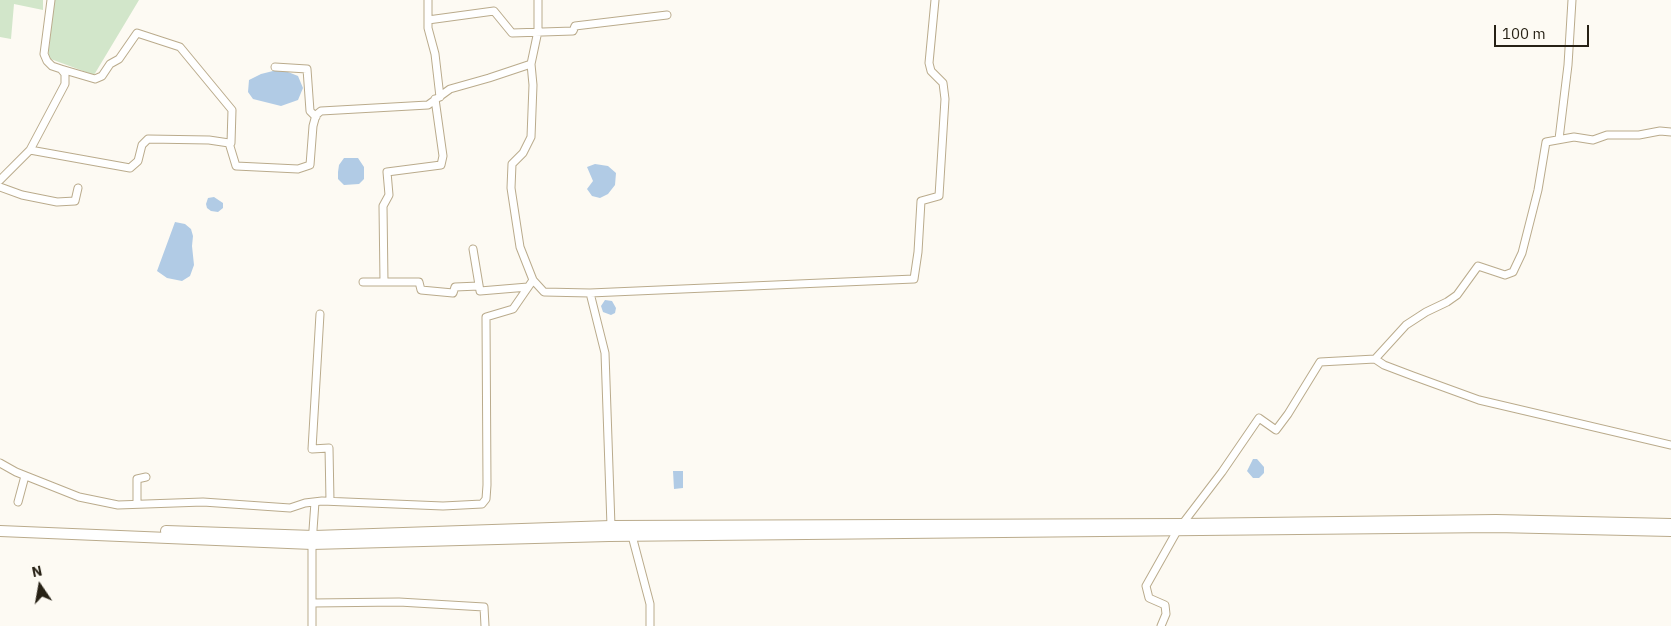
<!DOCTYPE html>
<style>
body{margin:0}
#map{position:relative;width:1671px;height:626px;overflow:hidden;background:#fdfaf3;font-family:"IBM Plex Sans",sans-serif}
canvas{display:block}
.north{position:absolute;left:15px;top:561px;width:50px;height:50px;-webkit-text-stroke:4px #fdfaf3;paint-order:stroke;rotate:348deg;font-size:14px;font-weight:700;line-height:20px;text-align:center;color:#272115}
.north::after{content:'';display:block;margin:auto;width:18px;height:22px;background:#272115;clip-path:polygon(50% 0,100% 100%,50% 72%,0 100%)}
.scale{position:absolute;left:1494px;top:25px;width:95px;height:22px;box-sizing:border-box;border:2px solid #272115;border-top:0;padding-left:6px;font-size:15px;line-height:18px;white-space:nowrap;color:#272115;-webkit-text-stroke:4px #fdfaf3;paint-order:stroke}
</style>
<div id="map">
<canvas width="1671" height="626"></canvas>
<div class="north">N</div>
<div class="scale">100 m</div>
</div>
<script>
const g = document.querySelector('canvas').getContext('2d');
g.lineJoin = 'round';
function fill(path, color) { g.fillStyle = color; g.fill(path, 'evenodd'); }
const poly = rows => new Path2D(rows.map(r => 'M' + r).join(''));
function strokePath(path, color, width, dash) { g.strokeStyle = color; g.lineWidth = width; g.lineCap = dash ? 'butt' : 'round'; g.setLineDash(dash || []); g.stroke(path); }
const green = poly([
 [0,0,43,0,43,10,14,4,11,39,0,37],
 [54,0,139,0,94,75,48,58]
]);
const water = poly([
 [277,70,288,72,298,76,303,88,298,100,281,106,253,99,248,92,249,80,261,74],
 [344,158,358,158,364,167,364,179,359,184,344,185,338,179,338,172,339,165],
 [595,164,608,166,616,173,615,185,608,194,600,198,592,196,587,189,593,181,587,167],
 [214,197,223,203,223,208,218,212,211,211,207,208,206,204,208,198],
 [175,222,185,224,191,229,193,236,192,246,194,265,190,276,182,281,167,278,157,271],
 [605,300,612,301,616,308,615,313,611,315,603,312,601,306],
 [1253,459,1257,459,1264,467,1264,473,1259,478,1253,478,1247,471],
 [673,471,683,471,683,488,674,489]
]);
const street = poly([
 [428,0,428,28,435,54,440,97],
 [538,0,538,31,531,64,533,85,531,137,523,153,512,164,511,188,520,247,533,280,544,292,590,293,914,279,918,252,921,201,939,196,945,99,943,83,931,71,929,63,935,0],
 [428,20,494,11,512,33,573,31,575,26,667,15],
 [275,67,307,69,310,111,316,117],
 [61,69,95,79,102,76,110,64,119,59,137,33,180,47,232,110,231,143],
 [1559,139,1568,65,1572,0],
 [30,150,130,168,138,161,142,145,148,139,209,140,229,143,236,166,298,169,310,165,313,126,316,115,321,111,428,105,450,89,489,78,531,64],
 [0,180,30,150,65,84,65,74,61,69,52,66,47,61,44,54,51,0],
 [0,187,22,195,57,202,75,201,78,188],
 [473,249,480,291,528,287],
 [363,282,419,282,421,290,453,293,455,287,479,286],
 [384,282,383,206,389,195,387,172,441,165,443,156,435,99],
 [590,293,605,353,611,526],
 [320,314,312,449,329,448,330,501],
 [1375,359,1384,365,1413,376,1479,400,1671,445],
 [0,463,16,472,79,497,118,505,203,502,290,508,305,503,322,501,443,506,482,504,486,499,487,485,486,317,513,309,533,280],
 [18,502,25,476],
 [137,504,137,479,146,477],
 [631,532,650,604,650,626],
 [313,603,399,602,484,607,485,626],
 [312,626,312,544,315,502],
 [1161,626,1166,614,1165,605,1149,598,1146,586,1177,531,1222,472,1259,418,1276,430,1288,414,1320,362,1375,359,1406,325,1426,312,1447,302,1457,295,1478,266,1505,275,1513,272,1522,253,1538,190,1546,142,1574,137,1593,140,1607,135,1639,135,1660,131,1671,132]
]);
const primary = poly([
 [0,531,312,544,609,536,1496,527,1671,531],
 [166,531,314,536,611,526,1183,524,1496,520,1671,524]
]);
fill(green, '#d2e6ca');
fill(water, '#b1cbe5');
strokePath(street, '#baab8c', 9);
strokePath(primary, '#baab8c', 12);
strokePath(street, '#fff', 7);
strokePath(primary, '#fff', 10);
</script>
